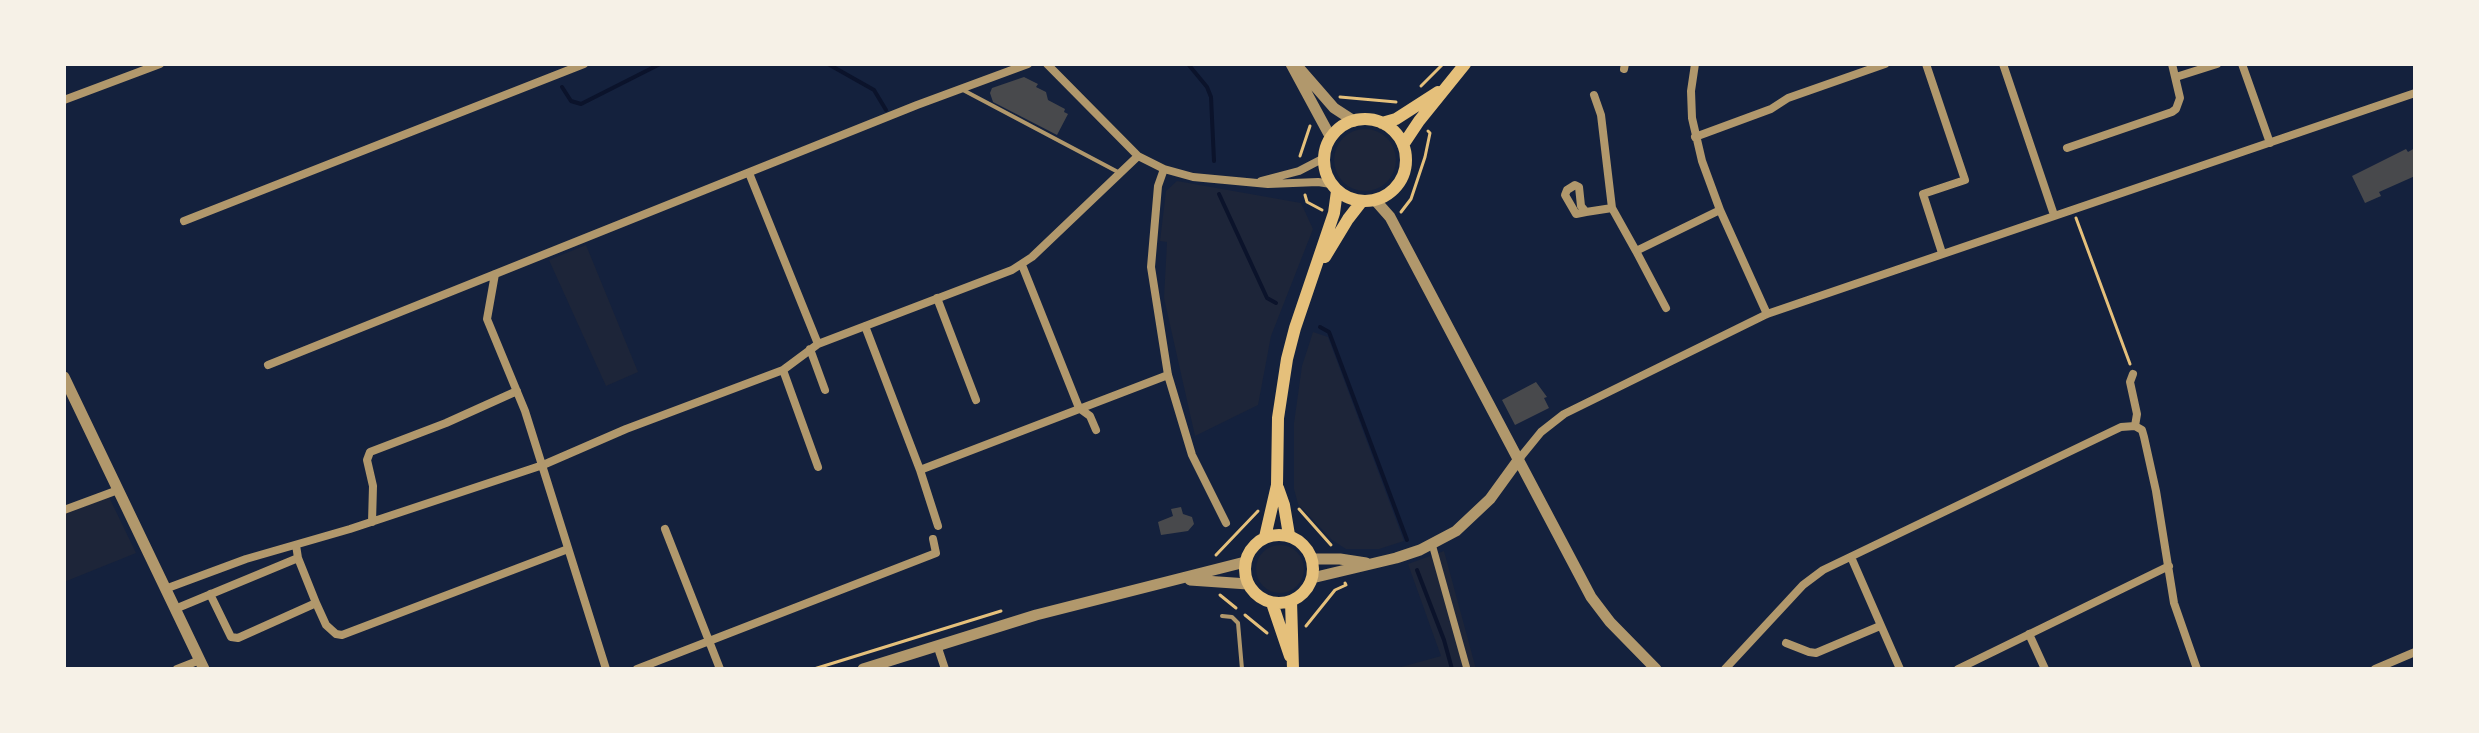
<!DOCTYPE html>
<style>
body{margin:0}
#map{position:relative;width:2479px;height:733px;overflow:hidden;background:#14213d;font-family:Barlow,sans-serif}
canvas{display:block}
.frame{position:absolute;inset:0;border:66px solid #f6f1e7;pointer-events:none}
</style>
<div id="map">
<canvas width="2479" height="733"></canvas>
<div class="frame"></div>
</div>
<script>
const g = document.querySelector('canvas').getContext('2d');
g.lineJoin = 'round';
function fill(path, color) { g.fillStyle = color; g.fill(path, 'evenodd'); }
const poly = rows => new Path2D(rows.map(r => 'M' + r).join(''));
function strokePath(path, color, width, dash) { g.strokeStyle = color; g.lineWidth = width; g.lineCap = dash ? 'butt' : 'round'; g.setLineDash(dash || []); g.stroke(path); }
const green = poly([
 '1334 160a31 31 0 1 1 62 0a31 31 0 1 1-62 0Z',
 [1177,181,1301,203,1313,229,1271,336,1258,405,1195,436,1164,298,1167,242,1160,241,1166,191],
 [586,245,638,372,606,386,549,260],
 [1313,332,1328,337,1404,541,1379,549,1346,549,1332,540,1298,504,1294,489,1294,423,1302,366],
 [109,497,136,553,64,582,64,514],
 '1256 569a24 24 0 1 1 48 0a24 24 0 1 1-48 0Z',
 [1444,551,1476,669,1394,669,1441,656,1408,564]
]);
const stream = poly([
 [828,64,874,90,886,110],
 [1188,64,1207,87,1211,97,1214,161],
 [562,87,571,101,581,104,660,64],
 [1219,194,1267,298,1276,303],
 [1320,327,1329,332,1407,540],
 [1417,570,1444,640,1452,669]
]);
const building = poly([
 [1024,77,1038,84,1036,87,1046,92,1048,100,1065,109,1064,112,1068,114,1057,135,993,102,990,93,992,88],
 [2415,148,2415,176,2379,192,2381,196,2365,203,2352,176,2406,149,2408,152],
 [1536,382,1547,397,1544,398,1549,408,1515,425,1502,400],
 [1181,507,1183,514,1192,517,1194,524,1188,531,1161,535,1158,522,1173,516,1171,509]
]);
const path = poly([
 [1421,86,1443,64],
 [1340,97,1396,102],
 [1300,156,1310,126],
 [1305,195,1307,202,1322,210],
 [1401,212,1411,199,1425,157,1430,133,1428,131],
 [2076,218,2130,364],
 [1299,509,1331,545],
 [1216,555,1258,511],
 [1220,595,1236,608],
 [1245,615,1267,633],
 [1306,626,1335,590,1346,585,1345,583],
 [814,669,1001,611]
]);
const service = poly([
 [963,90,1118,172],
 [1222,616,1232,617,1238,623,1242,669]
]);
const pedestrian = poly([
 [1432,544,1467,669]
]);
const minor = poly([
 [1047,64,1138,156,1164,169,1193,177,1268,184,1318,182,1331,184],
 [1695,64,1691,91,1692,118,1702,161,1720,210,1767,314],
 [1926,64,1965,180,1923,194,1942,253],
 [2003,64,2054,215],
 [2242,64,2270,143],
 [1624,69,1625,64],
 [2176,77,2217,64],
 [1594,95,1601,115,1612,208,1636,251,1720,210],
 [64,100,160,64],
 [1695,137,1771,109,1788,98,1885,64],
 [2067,148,2172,112,2176,109,2180,98,2172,64],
 [1164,169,1158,186,1151,267,1168,375,1192,455,1226,523],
 [749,173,818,344],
 [1261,181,1299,171,1324,158],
 [1586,212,1576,214,1565,195,1567,190,1575,185,1579,187,1581,206,1586,212,1612,208],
 [184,221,584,64],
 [1636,251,1666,308],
 [1022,265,1079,408,1090,416,1096,430],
 [495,274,487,319,525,411,606,669],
 [937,298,976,400],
 [865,326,920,470,1168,375],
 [810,349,825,390],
 [268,365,917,105,1028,64],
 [783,370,818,467],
 [2133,374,2130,382,2137,414,2135,426,2142,430,2144,437,2156,491,2174,603,2197,669],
 [1519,459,1541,432,1564,414,1767,314,2415,93],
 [920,470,938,526],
 [64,510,118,490],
 [372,522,373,486,367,460,370,452,446,423,517,391],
 [665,529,720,669],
 [1851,557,1900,669],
 [165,589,246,559,350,529,543,465,626,429,783,370,818,344,1012,270,1032,257,1138,156],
 [210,594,231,637,238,638,316,603,298,558],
 [316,603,326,625,336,634,342,635,568,549],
 [175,609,298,558,296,545],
 [2029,634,2045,669],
 [1786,643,1809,652,1816,653,1880,626],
 [937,645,945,669],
 [177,669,200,660],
 [637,669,936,553,933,539],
 [1725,669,1803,585,1823,570,2121,427,2135,426],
 [1958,669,2169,566],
 [2375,669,2415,652]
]);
const tertiary = poly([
 [1291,64,1331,138],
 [1300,69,1334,108,1354,121],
 [1375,200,1390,217,1591,597,1610,622,1656,669],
 [64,377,204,669],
 [1312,559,1340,559,1366,563],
 [1312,578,1396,558,1420,550,1456,531,1490,499,1519,459],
 [1190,580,1248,584],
 [863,669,1036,615,1245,562]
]);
const secondary = poly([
 '1324 160a41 41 0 1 1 82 0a41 41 0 1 1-82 0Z',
 [1382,123,1396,119,1438,92],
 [1403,145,1419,121,1465,64],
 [1325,257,1348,219,1362,201],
 [1278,488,1284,505,1289,535],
 '1245 569a34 34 0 1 1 68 0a34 34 0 1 1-68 0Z',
 [1265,537,1277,485,1278,418,1287,359,1295,328,1334,213,1337,191],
 [1291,601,1293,669],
 [1272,603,1290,656]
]);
fill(green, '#1d2539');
strokePath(stream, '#0b132b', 4);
fill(building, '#48494c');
strokePath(path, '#e5c07b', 3);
strokePath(service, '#b1986c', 4);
strokePath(pedestrian, '#b1986c', 7);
strokePath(minor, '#b1986c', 8);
strokePath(tertiary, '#b1986c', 11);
strokePath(secondary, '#e5c07b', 12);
</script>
